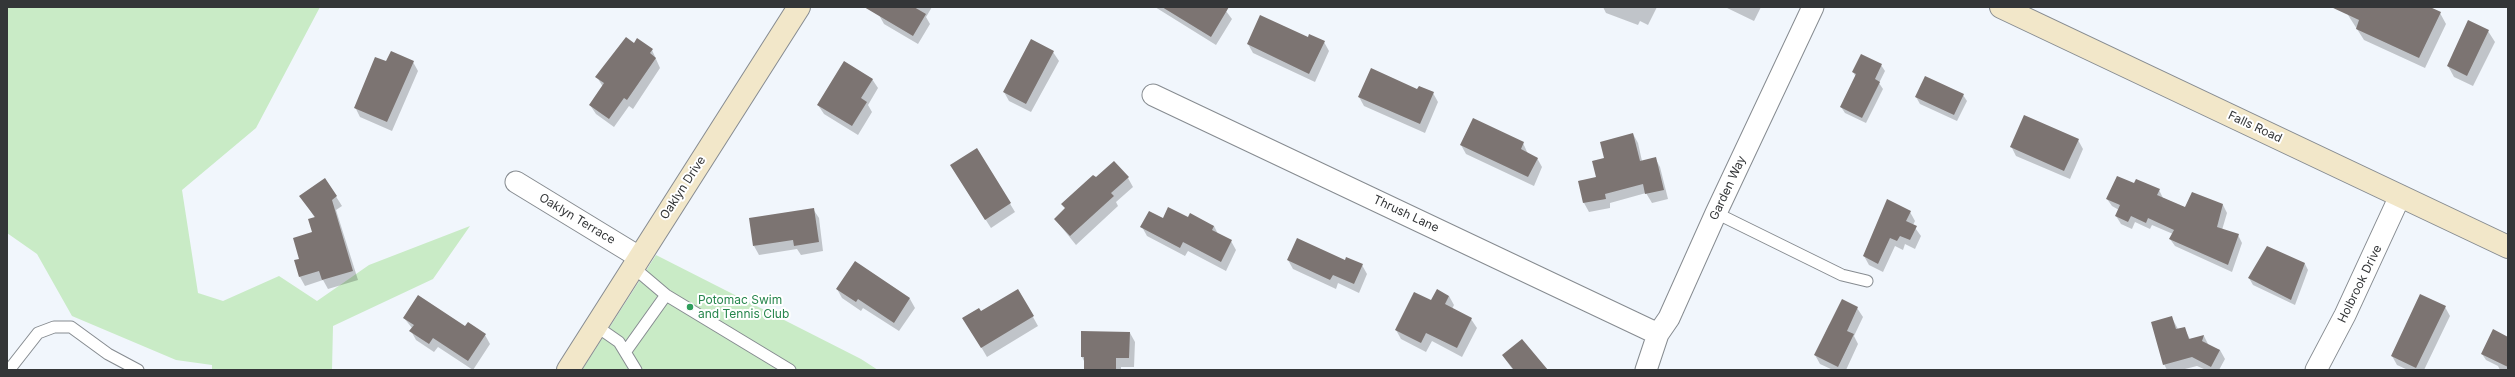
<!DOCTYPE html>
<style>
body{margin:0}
#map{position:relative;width:2515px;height:377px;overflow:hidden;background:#f1f6fc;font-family:Inter,sans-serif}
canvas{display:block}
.frame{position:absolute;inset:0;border:8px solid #343638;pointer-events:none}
</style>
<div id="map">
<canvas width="2515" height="377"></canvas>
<div class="frame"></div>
</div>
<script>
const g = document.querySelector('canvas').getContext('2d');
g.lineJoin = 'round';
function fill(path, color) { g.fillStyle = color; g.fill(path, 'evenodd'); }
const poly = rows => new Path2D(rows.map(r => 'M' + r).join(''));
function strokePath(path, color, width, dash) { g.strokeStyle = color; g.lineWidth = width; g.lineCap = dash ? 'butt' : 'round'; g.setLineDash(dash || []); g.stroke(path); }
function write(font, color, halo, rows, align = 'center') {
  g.font = font + ' Inter,sans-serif'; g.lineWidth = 4; g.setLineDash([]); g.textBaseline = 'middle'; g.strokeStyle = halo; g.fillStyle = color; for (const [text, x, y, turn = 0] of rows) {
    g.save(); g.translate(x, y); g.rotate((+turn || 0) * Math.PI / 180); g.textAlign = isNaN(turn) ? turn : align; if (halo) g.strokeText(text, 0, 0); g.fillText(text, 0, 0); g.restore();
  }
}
const green = poly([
 [7,7,320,7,256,128,182,190,198,293,223,301,279,276,317,301,369,265,470,226,433,279,333,326,332,370,212,370,212,365,176,360,72,316,37,254,7,233],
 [656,255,861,359,878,370,582,370]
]);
const shadow = poly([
 [884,7,932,7,926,17,930,24,918,44,884,24,879,15],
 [1155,7,1223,7,1232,19,1216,45],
 [1603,7,1657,7,1648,25,1640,21,1638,25,1606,13],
 [1725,7,1761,7,1754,21],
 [2352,7,2428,7,2440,13,2446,24,2425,68,2364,40,2348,15],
 [2488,31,2495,42,2473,86,2454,77,2448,66],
 [1308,39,1324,42,1329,51,1315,82,1253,53,1248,44],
 [1032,40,1053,52,1059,61,1031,112,1009,101,1004,92],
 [634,44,652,50,660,68,633,109,629,106,614,127,596,114,590,105,603,87,597,77],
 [413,62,418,71,392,131,360,117,355,107],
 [1881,65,1885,71,1879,83,1883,89,1866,123,1845,113,1841,107,1856,77,1853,72],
 [872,79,878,88,868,105,872,112,858,135,824,114,818,105],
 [1433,93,1438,102,1425,133,1364,106,1359,97],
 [1963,95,1967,101,1957,121,1920,104,1916,97],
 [1633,134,1638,143,1642,161,1655,158,1660,167,1668,199,1652,203,1646,193,1610,203,1610,208,1589,212,1584,203,1579,181,1597,178,1605,159],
 [2078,140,2083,149,2070,179,2016,156,2011,146],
 [1523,143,1528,154,1537,158,1542,167,1534,186,1466,154,1461,145],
 [977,149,1015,212,991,228,957,175],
 [1128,178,1133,187,1116,202,1118,206,1076,245,1055,219,1066,209,1063,204,1096,179],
 [325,179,342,206,336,210,358,280,328,289,323,280,305,286,300,277,300,260,313,232,315,218,301,196],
 [2135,185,2159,190,2163,198,2185,208,2192,193,2223,205,2227,213,2222,230,2238,235,2242,243,2232,272,2175,246,2170,239,2173,234,2152,225,2150,229,2135,222,2132,229,2121,224,2116,216,2119,210,2112,206,2107,199],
 [813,209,819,218,823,251,801,255,797,249,759,255,754,246],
 [1910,212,1915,221,1913,225,1921,236,1915,249,1905,244,1903,250,1895,246,1883,272,1869,265,1864,256],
 [1188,218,1214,226,1218,234,1231,241,1236,250,1226,271,1188,251,1185,256,1147,236,1142,227,1163,219],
 [1288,260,1345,261,1362,265,1367,274,1359,293,1338,283,1336,289,1293,269],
 [855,262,910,299,915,308,899,331,863,308,861,311,842,298,837,289],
 [2305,264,2308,270,2295,305,2253,285,2249,278],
 [1018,290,1038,326,987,357,964,318,981,313],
 [1449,296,1454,305,1452,309,1471,319,1477,328,1462,357,1432,341,1426,352,1401,339,1396,330,1431,302],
 [2445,307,2450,316,2424,370,2408,370,2397,365,2392,356],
 [1857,308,1863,317,1854,336,1858,344,1846,370,1833,370,1820,364,1815,355,1829,325],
 [404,318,465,328,485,335,490,344,473,370,438,347,434,352,416,340,411,331,412,328],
 [2172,318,2178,329,2184,328,2190,339,2204,336,2209,346,2220,350,2225,359,2219,370,2206,370,2197,366,2181,370,2167,370,2164,364],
 [1130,333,1135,342,1134,367,1121,367,1121,370,1085,370,1085,363,1082,357],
 [2508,340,2508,370,2500,370,2498,366,2486,360,2482,354],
 [1503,356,1546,370,1513,370]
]);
const building = poly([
 [864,7,914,7,926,14,913,36],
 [1162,7,1229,7,1211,37],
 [2331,7,2430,7,2441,12,2419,58,2356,29,2359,20],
 [1260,15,1308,37,1309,34,1325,41,1309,74,1247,44],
 [2468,20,2489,30,2467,76,2447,66],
 [626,37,634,43,637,38,653,49,650,53,656,58,627,100,624,98,609,119,589,105,604,83,595,77],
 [1031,39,1054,51,1026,104,1003,92],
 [391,51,414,61,387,122,354,108,375,57,386,61],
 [1861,54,1882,64,1875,79,1880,82,1862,118,1840,107,1856,74,1852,72],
 [844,61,873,79,861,98,867,102,852,126,817,105],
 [1371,68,1417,89,1419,86,1434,92,1420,124,1358,97],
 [1925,76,1964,94,1954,115,1915,97],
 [2024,115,2079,139,2064,171,2010,147],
 [1473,118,1524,142,1521,149,1538,158,1528,177,1460,145],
 [1633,133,1640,161,1656,157,1664,190,1645,194,1643,184,1605,194,1606,199,1583,203,1578,181,1596,177,1592,161,1604,158,1600,142],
 [977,148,1011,203,985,220,950,165],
 [1114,161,1129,177,1111,193,1114,196,1070,236,1054,219,1065,208,1061,204,1093,175,1096,177],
 [2117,176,2134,183,2136,179,2160,189,2157,195,2185,207,2192,192,2223,204,2217,227,2239,234,2228,265,2169,239,2174,230,2148,218,2146,223,2131,216,2128,222,2115,216,2120,205,2106,199],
 [325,178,337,196,332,200,353,271,322,280,319,271,299,277,294,260,299,259,293,238,312,232,308,219,315,217,299,196],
 [1887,199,1911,211,1906,221,1917,226,1910,240,1900,236,1897,241,1890,238,1878,264,1863,256],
 [1168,207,1188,217,1190,213,1214,226,1212,230,1232,240,1221,262,1183,242,1180,248,1140,227,1149,211,1163,218],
 [814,208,819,242,794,246,793,240,753,246,749,218],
 [1297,238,1345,260,1346,257,1363,264,1354,284,1333,275,1330,280,1287,260],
 [2267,246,2305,263,2291,300,2248,278],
 [855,261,910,298,894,323,858,299,856,302,836,289],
 [1018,289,1034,316,981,348,962,318,979,308,981,311],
 [1437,289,1449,296,1445,304,1472,318,1457,348,1426,333,1421,343,1395,330,1414,292,1431,300],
 [2420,294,2446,306,2416,368,2391,356],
 [418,295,465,326,468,322,486,334,468,361,433,338,429,344,409,331,414,325,403,318],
 [1842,299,1858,307,1847,331,1854,334,1838,367,1814,355],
 [2172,316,2176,329,2185,327,2189,339,2204,335,2202,341,2220,350,2211,367,2192,357,2163,365,2151,322],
 [2493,329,2508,337,2508,367,2481,354],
 [1081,331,1130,332,1129,358,1116,358,1116,370,1084,370,1084,357,1081,357],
 [1522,339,1548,370,1514,370,1502,355]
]);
const lane = poly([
 [1716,213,1842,275,1867,281],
 [633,267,666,295,790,370],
 [596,326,619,342,636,370],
 [626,351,666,295],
 [9,370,38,333,54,327,71,327,108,354,138,370]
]);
const street = poly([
 [1153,95,1658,334],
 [516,182,639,257],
 [1646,370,1658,334,1669,318,1716,213,1813,7],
 [2316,370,2345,315,2400,196]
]);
const secondary = poly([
 [2001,7,2508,247],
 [568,370,799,7]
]);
const markers = [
 [690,307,4,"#2e9e5b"]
];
const streetNames = [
 ["Falls Road",2255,127,25],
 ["Oaklyn Drive",683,188,-57],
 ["Garden Way",1728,188,-65],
 ["Thrush Lane",1406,214,25],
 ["Oaklyn Terrace",577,219,31],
 ["Holbrook Drive",2360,284,-64]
];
const leisureNames = [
 ["Potomac Swim",698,300],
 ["and Tennis Club",698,314]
];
fill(green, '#c9ebc6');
fill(shadow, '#0003');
fill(building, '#7c7472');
strokePath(lane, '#868b90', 13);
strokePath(street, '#868b90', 23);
strokePath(secondary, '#868b90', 24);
strokePath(lane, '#fff', 11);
strokePath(street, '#fff', 21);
strokePath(secondary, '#f2e7c9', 22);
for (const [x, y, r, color] of markers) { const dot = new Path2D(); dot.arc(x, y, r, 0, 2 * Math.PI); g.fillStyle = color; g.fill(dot); strokePath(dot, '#fff', 1.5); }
write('12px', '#343638', '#fff', streetNames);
write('12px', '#27864d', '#fff', leisureNames, 'left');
</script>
